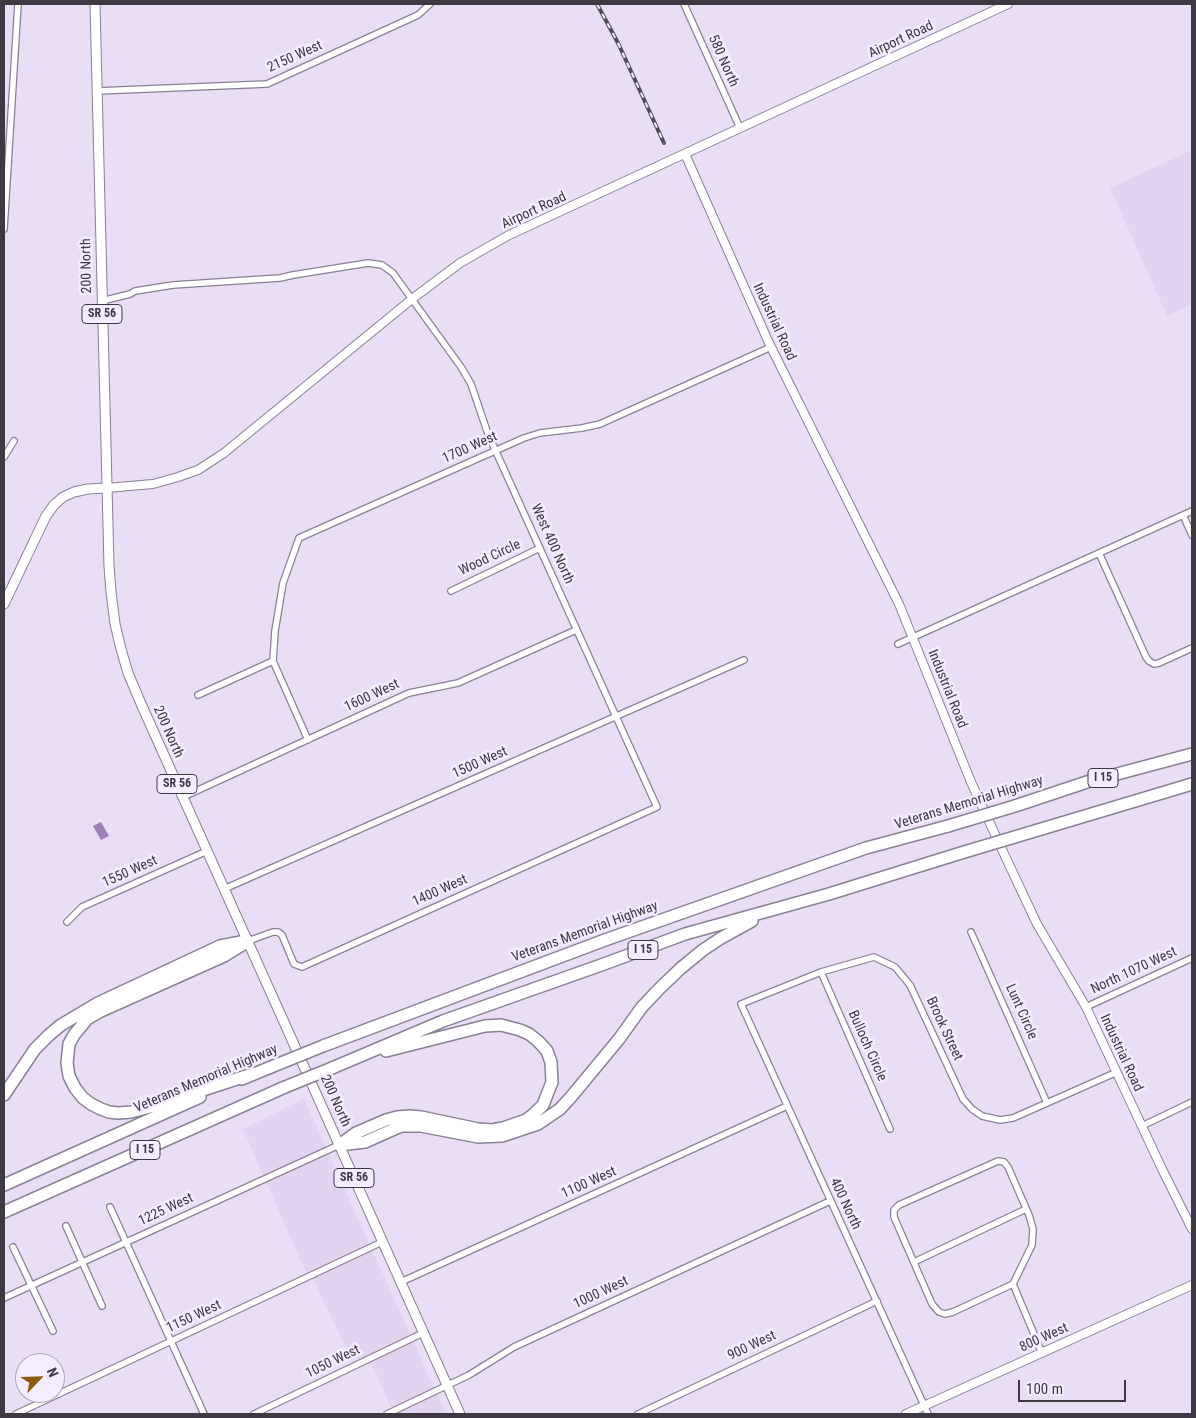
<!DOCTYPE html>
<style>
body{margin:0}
#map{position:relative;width:1196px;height:1418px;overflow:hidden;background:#e9def5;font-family:"Roboto Condensed",sans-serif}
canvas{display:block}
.frame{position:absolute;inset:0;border:5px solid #3e3943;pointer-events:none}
.north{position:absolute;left:15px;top:1353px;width:50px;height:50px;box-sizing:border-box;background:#f5ecff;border:1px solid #aca4b4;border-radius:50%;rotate:66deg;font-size:14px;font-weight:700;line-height:20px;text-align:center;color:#3e3943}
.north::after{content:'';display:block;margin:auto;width:18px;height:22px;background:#8f5a0e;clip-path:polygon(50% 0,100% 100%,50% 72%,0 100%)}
.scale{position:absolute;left:1018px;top:1380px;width:108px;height:22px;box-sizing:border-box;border:2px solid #3e3943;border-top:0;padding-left:6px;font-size:15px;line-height:18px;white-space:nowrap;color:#3e3943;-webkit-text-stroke:4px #f5ecff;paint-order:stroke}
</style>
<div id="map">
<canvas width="1196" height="1418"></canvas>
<div class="frame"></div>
<div class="north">N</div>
<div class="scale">100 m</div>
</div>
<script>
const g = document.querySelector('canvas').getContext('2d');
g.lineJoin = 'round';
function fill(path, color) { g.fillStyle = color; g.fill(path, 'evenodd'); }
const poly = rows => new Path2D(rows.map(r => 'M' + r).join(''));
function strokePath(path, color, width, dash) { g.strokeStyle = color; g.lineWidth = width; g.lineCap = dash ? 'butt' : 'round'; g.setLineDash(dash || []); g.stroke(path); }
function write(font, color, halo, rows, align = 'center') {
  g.font = font + ' "Roboto Condensed",sans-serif'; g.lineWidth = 5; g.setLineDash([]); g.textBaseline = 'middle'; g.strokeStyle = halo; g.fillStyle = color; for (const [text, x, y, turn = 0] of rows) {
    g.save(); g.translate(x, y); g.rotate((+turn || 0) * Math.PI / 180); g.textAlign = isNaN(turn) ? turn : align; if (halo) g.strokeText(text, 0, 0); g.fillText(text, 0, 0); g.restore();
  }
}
const built = poly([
 [1192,150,1192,304,1167,316,1110,188],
 [304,1099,446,1414,401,1414,390,1405,374,1368,350,1356,315,1283,303,1266,243,1129]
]);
const water = poly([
 [101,822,109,836,101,840,93,826]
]);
const minor = poly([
 [684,4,740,128],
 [97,91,267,84,418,15,430,4],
 [4,229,18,4],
 [102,301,130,294,135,291,173,285,280,278,293,275,368,263,382,265,393,273,461,367,471,384,488,434,657,807,302,967,294,964,282,935,278,932,273,932,248,941],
 [4,457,14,441],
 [1183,515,1192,535],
 [1099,553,1146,657,1149,661,1154,664,1159,663,1192,648],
 [451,591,540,548],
 [898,644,1192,511],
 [198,695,273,661],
 [308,740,273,661,275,631,283,583,299,538,524,438,540,433,582,428,600,424,771,347],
 [183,797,409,693,458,683,576,630],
 [224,889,744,660],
 [67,922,82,907,207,851],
 [971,932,1047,1103],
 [821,972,890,1129],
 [1086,1007,1192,958],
 [1142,1126,1192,1102],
 [110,1207,204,1414],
 [66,1226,102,1306],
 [13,1247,53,1331],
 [914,1262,1026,1209],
 [401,1282,787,1106],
 [1013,1284,1032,1245,1033,1229,1029,1215,1008,1167,1004,1162,998,1161,899,1205,894,1210,894,1217,932,1304,939,1312,945,1314,953,1312,1013,1284,1042,1353],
 [4,1298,339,1145],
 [16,1414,382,1242],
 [254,1414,423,1333],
 [387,1414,469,1375,514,1347,830,1201],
 [638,1414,877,1301],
 [928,1414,741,1004,821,972,874,957,895,967,910,985,963,1099,972,1109,982,1116,1000,1120,1013,1118,1117,1072]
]);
const tertiary = poly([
 [685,154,769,343,899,604,971,782,1005,856,1037,924,1086,1007,1162,1169,1192,1229],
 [106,488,153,484,178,477,198,470,224,453,412,299,460,263,509,235,1008,4],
 [906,1414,1192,1285]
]);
const secondary = poly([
 [4,604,46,516,54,505,63,497,74,492,88,489,106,488]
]);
const primary = poly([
 [95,4,109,566,111,592,115,624,121,649,128,673,142,706,460,1414]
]);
const motorway = poly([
 [1015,806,1087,782,1192,754],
 [1028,833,1192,784],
 [248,941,224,956,101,1011,87,1019,74,1035,69,1044,67,1063,69,1076,75,1088,83,1098,91,1104,101,1109,109,1112,118,1113,131,1112,154,1106,249,1075],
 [323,1046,605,940,866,848,948,826],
 [332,1068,443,1021,604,964,685,934,829,894,961,853],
 [242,1079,271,1067],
 [4,1095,35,1049,49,1035,61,1025,98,1003,220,946,241,942],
 [341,1144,356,1133,386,1120,397,1117,410,1116,421,1117,478,1129,492,1130,503,1128,526,1120,535,1113,543,1105,552,1082,551,1062,547,1051,538,1041,529,1034,520,1030,501,1025,485,1026,386,1051],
 [339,1145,365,1142,401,1126,421,1126,478,1137,502,1136,538,1124,560,1109,571,1097,619,1039,642,1007,661,987,681,968,703,950,721,938,752,921],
 [4,1185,200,1097],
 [4,1212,285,1087]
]);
const rail = poly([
 [597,4,618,43,664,143]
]);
const motorwayBridge = poly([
 [948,826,1015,806],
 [961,853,1028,833],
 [271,1067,323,1046],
 [285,1087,332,1068]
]);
const shields = [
 [102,314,40],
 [1103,778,30],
 [177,784,40],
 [643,950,30],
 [145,1150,30],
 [354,1178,40]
];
const shieldNames = [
 ["SR 56",102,314],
 ["I 15",1103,778],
 ["SR 56",177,784],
 ["I 15",643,950],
 ["I 15",145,1150],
 ["SR 56",354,1178]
];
const streetNames = [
 ["Airport Road",901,40,-25],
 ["2150 West",295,57,-24],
 ["580 North",723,61,66],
 ["Airport Road",534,211,-25],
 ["200 North",87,266,-91],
 ["Industrial Road",774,322,65],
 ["1700 West",470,448,-24],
 ["West 400 North",552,544,66],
 ["Wood Circle",490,558,-25],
 ["Industrial Road",947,689,68],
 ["1600 West",372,696,-25],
 ["200 North",168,732,66],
 ["1500 West",480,763,-24],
 ["Veterans Memorial Highway",969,803,-17],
 ["1550 West",130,872,-24],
 ["1400 West",440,891,-24],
 ["Veterans Memorial Highway",585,932,-20],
 ["North 1070 West",1134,971,-25],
 ["Lunt Circle",1021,1012,66],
 ["Brook Street",944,1029,65],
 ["Bulloch Circle",867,1046,66],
 ["Industrial Road",1121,1053,65],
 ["Veterans Memorial Highway",206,1079,-23],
 ["200 North",335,1101,66],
 ["1100 West",589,1183,-24],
 ["400 North",845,1204,65],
 ["1225 West",166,1210,-25],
 ["1000 West",601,1293,-25],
 ["1150 West",194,1317,-25],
 ["800 West",1044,1338,-24],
 ["900 West",752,1346,-25],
 ["1050 West",333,1362,-26]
];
fill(built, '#e2d3f1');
fill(water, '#9e80b9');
strokePath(minor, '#8a8095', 8);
strokePath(tertiary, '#8a8095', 10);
strokePath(secondary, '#8a8095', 11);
strokePath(primary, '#8a8095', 11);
strokePath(motorway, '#8a8095', 14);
strokePath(minor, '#fff', 5.5);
strokePath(tertiary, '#fff', 8);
strokePath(secondary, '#fff', 9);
strokePath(primary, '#fff', 9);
strokePath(motorway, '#fff', 11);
strokePath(rail, '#524c58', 4);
strokePath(rail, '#f5ecff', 2, [5.5]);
strokePath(motorwayBridge, '#8a8095', 14, []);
strokePath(motorwayBridge, '#fff', 11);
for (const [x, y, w] of shields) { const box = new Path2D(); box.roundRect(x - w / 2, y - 9.5, w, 19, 4); g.fillStyle = '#f5ecff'; g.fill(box); strokePath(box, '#3e3943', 1); }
write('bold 12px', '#3e3943', null, shieldNames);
write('14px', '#3e3943', '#f5ecff', streetNames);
</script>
